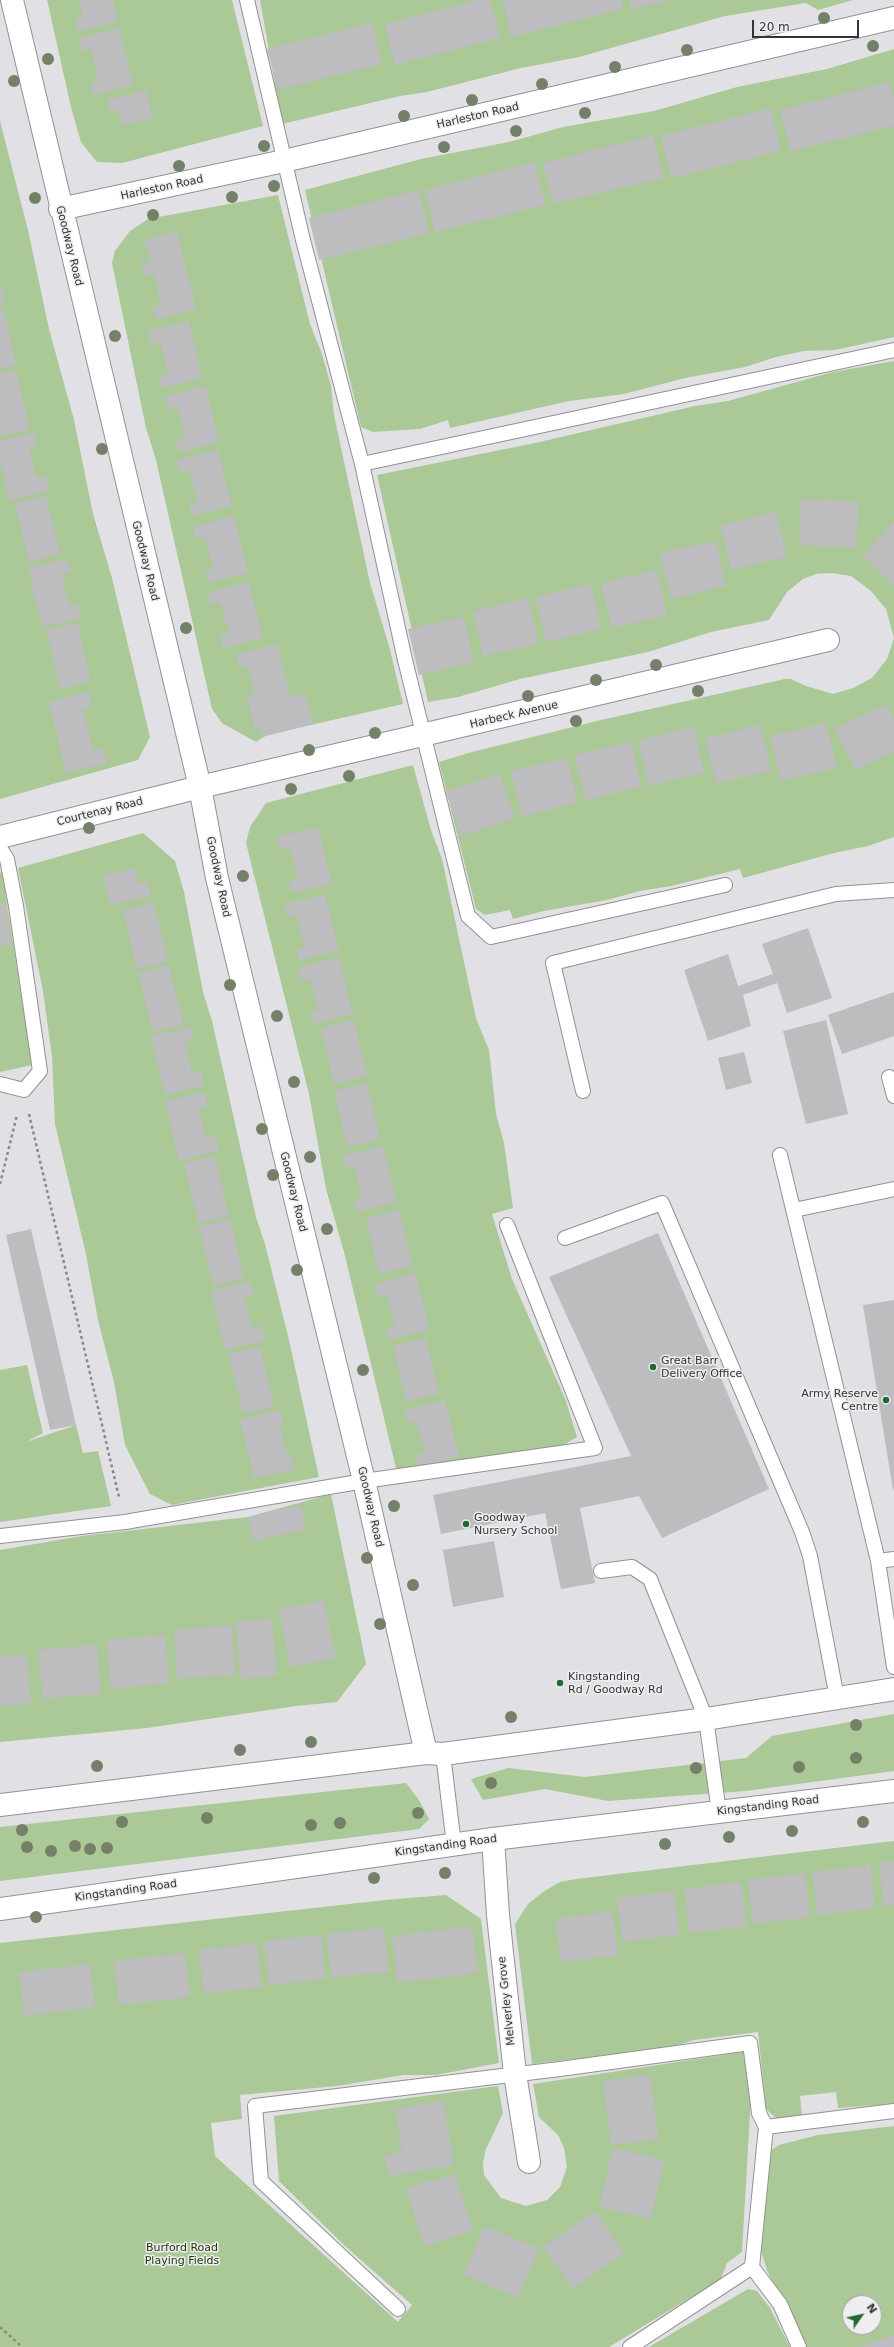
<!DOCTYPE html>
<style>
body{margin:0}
#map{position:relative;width:894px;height:2347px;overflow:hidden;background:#e1e0e4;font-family:"DejaVu Sans",sans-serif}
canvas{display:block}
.north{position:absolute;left:842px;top:2295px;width:40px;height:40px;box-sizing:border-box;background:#eeeef1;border:1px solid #a3a3a5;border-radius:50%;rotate:56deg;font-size:11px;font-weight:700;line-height:16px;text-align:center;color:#333334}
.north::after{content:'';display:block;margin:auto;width:14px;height:18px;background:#206834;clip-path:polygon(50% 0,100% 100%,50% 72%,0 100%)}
.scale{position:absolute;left:752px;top:20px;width:107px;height:18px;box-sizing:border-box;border:2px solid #333334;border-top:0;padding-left:5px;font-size:12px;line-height:14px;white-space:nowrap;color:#333334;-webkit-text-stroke:3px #eeeef1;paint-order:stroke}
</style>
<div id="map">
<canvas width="894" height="2347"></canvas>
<div class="north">N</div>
<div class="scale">20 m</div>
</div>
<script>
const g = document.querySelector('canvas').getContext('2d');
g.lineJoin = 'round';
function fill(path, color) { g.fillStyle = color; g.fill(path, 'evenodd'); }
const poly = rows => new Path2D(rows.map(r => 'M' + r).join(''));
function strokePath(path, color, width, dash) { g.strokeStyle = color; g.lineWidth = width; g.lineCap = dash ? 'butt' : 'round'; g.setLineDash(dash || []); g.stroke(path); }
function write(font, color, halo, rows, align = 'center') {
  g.font = font + ' "DejaVu Sans",sans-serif'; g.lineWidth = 3; g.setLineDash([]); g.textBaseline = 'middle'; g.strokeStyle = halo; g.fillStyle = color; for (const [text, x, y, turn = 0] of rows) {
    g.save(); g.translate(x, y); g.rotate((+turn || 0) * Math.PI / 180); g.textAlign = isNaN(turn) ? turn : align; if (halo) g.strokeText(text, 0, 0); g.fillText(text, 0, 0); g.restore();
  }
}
const green = poly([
 [47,0,232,0,263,126,122,163,97,162,81,142,71,107],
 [260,0,853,0,818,10,806,3,725,16,579,57,521,68,427,92,400,96,282,124],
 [894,49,894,337,835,350,804,351,776,357,745,367,685,378,624,394,569,401,450,428,448,420,420,429,373,432,361,427,305,190,421,159,509,142,563,127,654,111,737,87,827,69],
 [0,121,28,230,49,329,74,420,93,514,112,578,150,737,138,760,0,799],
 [278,195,310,324,322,354,331,386,334,415,370,583,389,646,403,704,267,735,256,742,222,723,212,709,156,460,146,428,112,263,115,251,130,231,148,219],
 [894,361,894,837,868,846,834,853,743,878,740,869,671,886,640,891,607,900,544,911,513,919,510,910,485,915,476,909,439,762,472,752,601,720,785,679,791,679,806,686,833,694,853,688,872,678,887,659,894,638,886,609,871,591,851,576,831,573,816,574,803,579,787,592,769,620,711,632,648,652,520,679,458,697,428,702,377,475,535,443,695,406,728,401,833,372],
 [413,765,431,830,442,859,476,1018,489,1050,496,1114,504,1143,513,1208,492,1214,512,1279,566,1401,577,1437,555,1450,397,1472,344,1252,326,1189,309,1094,246,843,250,827,266,803],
 [143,833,175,861,184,892,203,992,212,1021,256,1217,265,1244,289,1340,319,1477,172,1505,150,1494,125,1445,114,1382,98,1320,86,1254,55,1124,52,1057,43,991,18,868],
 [2,872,32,1065,0,1072,0,873],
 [27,1365,43,1433,26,1442,76,1425,83,1453,98,1451,111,1506,0,1522,0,1370],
 [331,1494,366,1664,337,1702,296,1706,147,1728,0,1742,0,1550,82,1536,248,1517],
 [894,1714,894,1771,746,1791,608,1801,545,1789,483,1800,471,1779,508,1768,585,1777,746,1758,772,1736],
 [406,1783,419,1800,429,1819,419,1829,0,1881,0,1827],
 [894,1841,894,2104,838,2108,836,2092,800,2096,802,2116,778,2120,766,2109,758,2032,694,2040,667,2048,532,2064,515,1924,528,1904,543,1892,560,1882,576,1879],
 [446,1895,481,1919,499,2063,436,2075,403,2075,337,2086,240,2095,242,2119,211,2123,215,2156,398,2322,412,2305,344,2245,279,2181,274,2116,498,2086,503,2113,486,2149,483,2162,484,2175,501,2198,526,2206,547,2200,560,2187,567,2167,564,2148,558,2135,539,2117,533,2084,743,2052,751,2097,742,2252,727,2263,721,2279,609,2347,0,2347,0,1943,385,1900],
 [894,2126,894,2347,802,2347,767,2270,759,2245,770,2151,779,2145,818,2135],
 [850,2303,874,2303,874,2327,850,2327],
 [748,2289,757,2291,770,2308,790,2347,649,2347]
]);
const building = poly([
 [79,0,113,0,118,22,78,31,75,19,83,17],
 [478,0,490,0,500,38,395,65,385,24],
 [503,0,621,0,623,9,511,37],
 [629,0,668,0,668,1,631,9],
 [372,23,382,64,278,90,267,49],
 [119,28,133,85,93,95,90,83,98,81,91,49,81,51,78,39],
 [889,82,894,100,894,126,790,151,780,110],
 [146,90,153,118,122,126,118,110,110,112,107,100],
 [771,108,781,151,671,178,661,136],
 [653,135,664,178,553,204,543,163],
 [535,162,545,205,435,232,425,190],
 [419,190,430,233,319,260,309,218],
 [177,232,196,309,156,319,153,307,161,305,154,274,145,276,141,263,150,261,144,240],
 [0,286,2,286,6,301,0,302],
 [3,307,16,365,0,369,0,308],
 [189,321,202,378,162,388,159,376,168,373,160,342,151,344,147,331],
 [16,370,30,429,0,436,0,374],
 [206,386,219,442,180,452,176,440,185,438,177,406,168,409,164,396],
 [35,432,38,445,29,447,36,478,46,475,49,491,9,501,0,461,0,440],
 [218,450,232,506,192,516,189,504,197,502,190,471,180,473,177,460],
 [46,496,60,554,29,562,15,503],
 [801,499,859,502,856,548,799,545],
 [776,512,787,557,731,570,721,525],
 [234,516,248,573,208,583,205,571,213,568,205,537,196,539,193,527],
 [894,521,894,585,863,556],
 [716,541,726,586,671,599,660,553],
 [67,559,71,572,62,574,69,605,78,603,82,618,42,627,28,568],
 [657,570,667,615,612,628,601,583],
 [249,582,263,638,223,648,220,636,229,633,220,602,211,604,208,592],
 [591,584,601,629,546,642,535,597],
 [528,598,539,644,483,656,473,611],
 [464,617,474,662,419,675,408,629],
 [78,623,91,682,60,689,46,630],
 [277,644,290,697,305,693,313,724,262,737,260,729,255,731,247,696,255,694,248,665,239,667,236,654],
 [89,692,92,706,83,709,93,750,103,748,107,763,66,773,49,702],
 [886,704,894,719,894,752,856,770,835,729],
 [826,723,837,768,781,781,770,736],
 [760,725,771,771,716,783,705,738],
 [694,727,704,773,648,786,638,740],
 [631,742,641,787,585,800,575,755],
 [567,758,578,803,522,816,511,771],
 [500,774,515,818,461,836,446,792],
 [318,827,332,884,292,893,289,881,298,879,290,848,280,850,277,837],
 [135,868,138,884,148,882,151,896,110,905,103,875],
 [325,895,339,951,299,960,296,949,304,947,297,915,287,917,284,904],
 [154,902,168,962,137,969,123,910],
 [0,904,6,904,11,945,0,946],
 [808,928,832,998,787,1013,777,983,743,995,751,1026,708,1041,684,970,728,954,738,986,773,974,762,944],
 [339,957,353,1014,313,1024,310,1012,318,1010,310,979,301,981,298,968],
 [169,966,184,1025,153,1032,138,973],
 [894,992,894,1036,842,1054,828,1015],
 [354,1020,367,1076,334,1084,321,1028],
 [826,1020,848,1114,806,1124,783,1031],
 [191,1027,193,1041,185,1043,192,1073,201,1071,205,1086,165,1095,151,1036],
 [744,1052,752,1083,726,1090,718,1058],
 [367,1083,380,1139,347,1147,334,1091],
 [205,1092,207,1106,199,1108,206,1139,216,1136,219,1151,179,1161,165,1101],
 [383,1146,397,1202,357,1212,354,1200,362,1198,355,1166,346,1168,343,1156],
 [215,1156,229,1216,198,1223,184,1163],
 [399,1210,413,1266,379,1274,366,1218],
 [230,1219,244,1278,213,1286,199,1226],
 [31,1229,76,1425,50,1430,6,1235],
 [658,1233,769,1489,662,1538,639,1496,580,1508,595,1583,561,1589,545,1513,441,1534,433,1495,631,1456,549,1277],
 [416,1273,429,1330,389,1340,386,1328,395,1326,387,1295,378,1297,375,1284],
 [250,1281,254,1295,244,1297,249,1315,252,1327,261,1325,265,1341,225,1350,211,1291],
 [894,1300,894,1490,893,1490,863,1305],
 [426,1338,439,1394,406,1401,393,1346],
 [260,1347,274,1407,243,1414,229,1354],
 [445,1400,459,1456,419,1467,416,1455,425,1452,420,1435,417,1421,408,1423,405,1410],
 [280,1410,283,1424,280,1425,287,1454,291,1454,295,1469,254,1478,240,1419],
 [301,1505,306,1529,253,1541,248,1517],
 [494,1541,504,1597,453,1607,443,1550],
 [324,1600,336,1658,290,1667,279,1609],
 [272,1619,277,1676,240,1679,236,1622],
 [232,1625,236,1675,177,1679,174,1630],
 [165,1635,169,1683,111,1689,107,1640],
 [97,1645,101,1694,43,1699,38,1650],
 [27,1654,31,1703,0,1706,0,1656],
 [894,1861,894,1905,884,1907,879,1863],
 [870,1865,875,1908,818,1915,812,1872],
 [805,1873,810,1917,753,1924,748,1880],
 [741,1882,747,1926,690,1933,684,1889],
 [674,1891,680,1935,623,1942,617,1898],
 [612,1911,618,1955,561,1962,555,1919],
 [472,1926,478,1973,398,1983,392,1936],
 [384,1928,389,1972,332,1978,326,1934],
 [321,1935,326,1979,269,1985,264,1941],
 [257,1943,262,1987,204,1994,199,1950],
 [185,1953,190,1997,119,2005,114,1961],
 [90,1964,95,2007,24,2016,19,1972],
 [650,2075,659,2139,611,2145,603,2081],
 [443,2101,454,2165,388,2176,385,2155,402,2152,395,2109],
 [613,2148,664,2160,651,2219,599,2207],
 [455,2174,473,2230,424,2246,406,2188],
 [595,2211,624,2253,573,2289,543,2247],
 [484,2226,539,2249,518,2298,464,2275],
 [894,2335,894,2347,858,2347]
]);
const path = poly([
 [29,1114,119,1497],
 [0,1184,17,1115],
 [0,2327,22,2347]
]);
const lane = poly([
 [247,0,303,240,362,464,405,660,468,916,491,937,725,885],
 [362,464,894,350],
 [0,848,7,859,16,906,40,1071,24,1090,0,1084],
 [889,1077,894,1096],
 [583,1091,553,963,836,894,894,890],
 [780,1155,878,1561],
 [794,1210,894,1189],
 [565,1238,662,1203,802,1532,810,1556,837,1698],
 [0,1536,125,1522,364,1481,595,1448,507,1225],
 [894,1559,878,1561,894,1667],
 [601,1571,632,1567,650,1579,706,1719,719,1812],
 [443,1754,454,1845],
 [398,2309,261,2181,255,2106,560,2069,750,2043,759,2113,766,2127],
 [630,2347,752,2267],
 [799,2347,780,2304,752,2267,766,2127,894,2111]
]);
const street = poly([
 [12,0,200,787,217,878,364,1481,426,1753],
 [60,209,284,161,894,18],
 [0,837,200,787,828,640],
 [493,1839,498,1915,515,2074,529,2162]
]);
const secondary = poly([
 [0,1805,426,1753,443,1754,706,1719,894,1689],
 [0,1909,493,1839,894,1791]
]);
const trees = [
 [824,18],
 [873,46],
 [687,50],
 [48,59],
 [615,67],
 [14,81],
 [542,84],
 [472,100],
 [585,113],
 [404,116],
 [516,131],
 [264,146],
 [444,147],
 [179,166],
 [274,186],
 [232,197],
 [35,198],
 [153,215],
 [115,336],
 [102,449],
 [186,628],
 [656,665],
 [596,680],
 [698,691],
 [528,696],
 [576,721],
 [375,733],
 [309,750],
 [349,776],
 [291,789],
 [89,828],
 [243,876],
 [230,985],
 [277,1016],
 [294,1082],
 [262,1129],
 [310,1157],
 [273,1175],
 [327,1229],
 [297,1270],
 [363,1370],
 [394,1506],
 [367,1558],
 [413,1585],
 [380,1624],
 [511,1717],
 [856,1725],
 [311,1742],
 [240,1750],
 [856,1758],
 [97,1766],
 [799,1767],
 [696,1768],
 [491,1783],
 [418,1813],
 [207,1818],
 [122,1822],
 [863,1822],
 [340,1823],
 [311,1825],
 [22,1830],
 [792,1831],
 [729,1837],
 [665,1844],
 [75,1846],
 [27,1847],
 [107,1848],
 [90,1849],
 [51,1851],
 [445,1873],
 [374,1878],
 [36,1917]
];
const markers = [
 [653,1367,4,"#206834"],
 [886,1400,4,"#206834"],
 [466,1524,4,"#206834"],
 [560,1683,4,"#206834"]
];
const streetNames = [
 ["Harleston Road",478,116,-13],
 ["Harleston Road",162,188,-12],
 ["Goodway Road",69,246,76],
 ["Goodway Road",145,561,76],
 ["Harbeck Avenue",514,715,-13],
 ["Courtenay Road",100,812,-14],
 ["Goodway Road",218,877,78],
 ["Goodway Road",293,1192,76],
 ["Goodway Road",370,1507,77],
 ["Kingstanding Road",768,1806,-7],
 ["Kingstanding Road",446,1846,-8],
 ["Kingstanding Road",126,1891,-8],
 ["Melverley Grove",507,2001,-96]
];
const poiNames = [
 ["Great Barr",661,1361],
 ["Delivery Office",661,1374],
 ["Army Reserve",878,1394,"right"],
 ["Centre",878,1407,"right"],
 ["Goodway",474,1518],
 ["Nursery School",474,1531],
 ["Kingstanding",568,1677],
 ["Rd / Goodway Rd",568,1690]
];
const parkNames = [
 ["Burford Road",182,2248],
 ["Playing Fields",182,2261]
];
fill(green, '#aac996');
fill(building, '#bdbcbf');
strokePath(lane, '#929194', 16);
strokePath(street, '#929194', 24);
strokePath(secondary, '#929194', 24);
strokePath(path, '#8a898c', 2.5, [3, 3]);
strokePath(lane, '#fff', 14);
strokePath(street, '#fff', 22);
strokePath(secondary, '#fff', 22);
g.fillStyle = '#748068';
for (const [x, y] of trees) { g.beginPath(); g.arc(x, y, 6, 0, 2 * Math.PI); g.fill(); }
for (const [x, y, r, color] of markers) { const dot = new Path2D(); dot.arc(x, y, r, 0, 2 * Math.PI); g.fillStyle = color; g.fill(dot); strokePath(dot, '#eeeef1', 1.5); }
write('11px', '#333334', '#eeeef1', streetNames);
write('11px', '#333334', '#eeeef1', poiNames, 'left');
write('11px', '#1a3203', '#eeeef1', parkNames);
</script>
